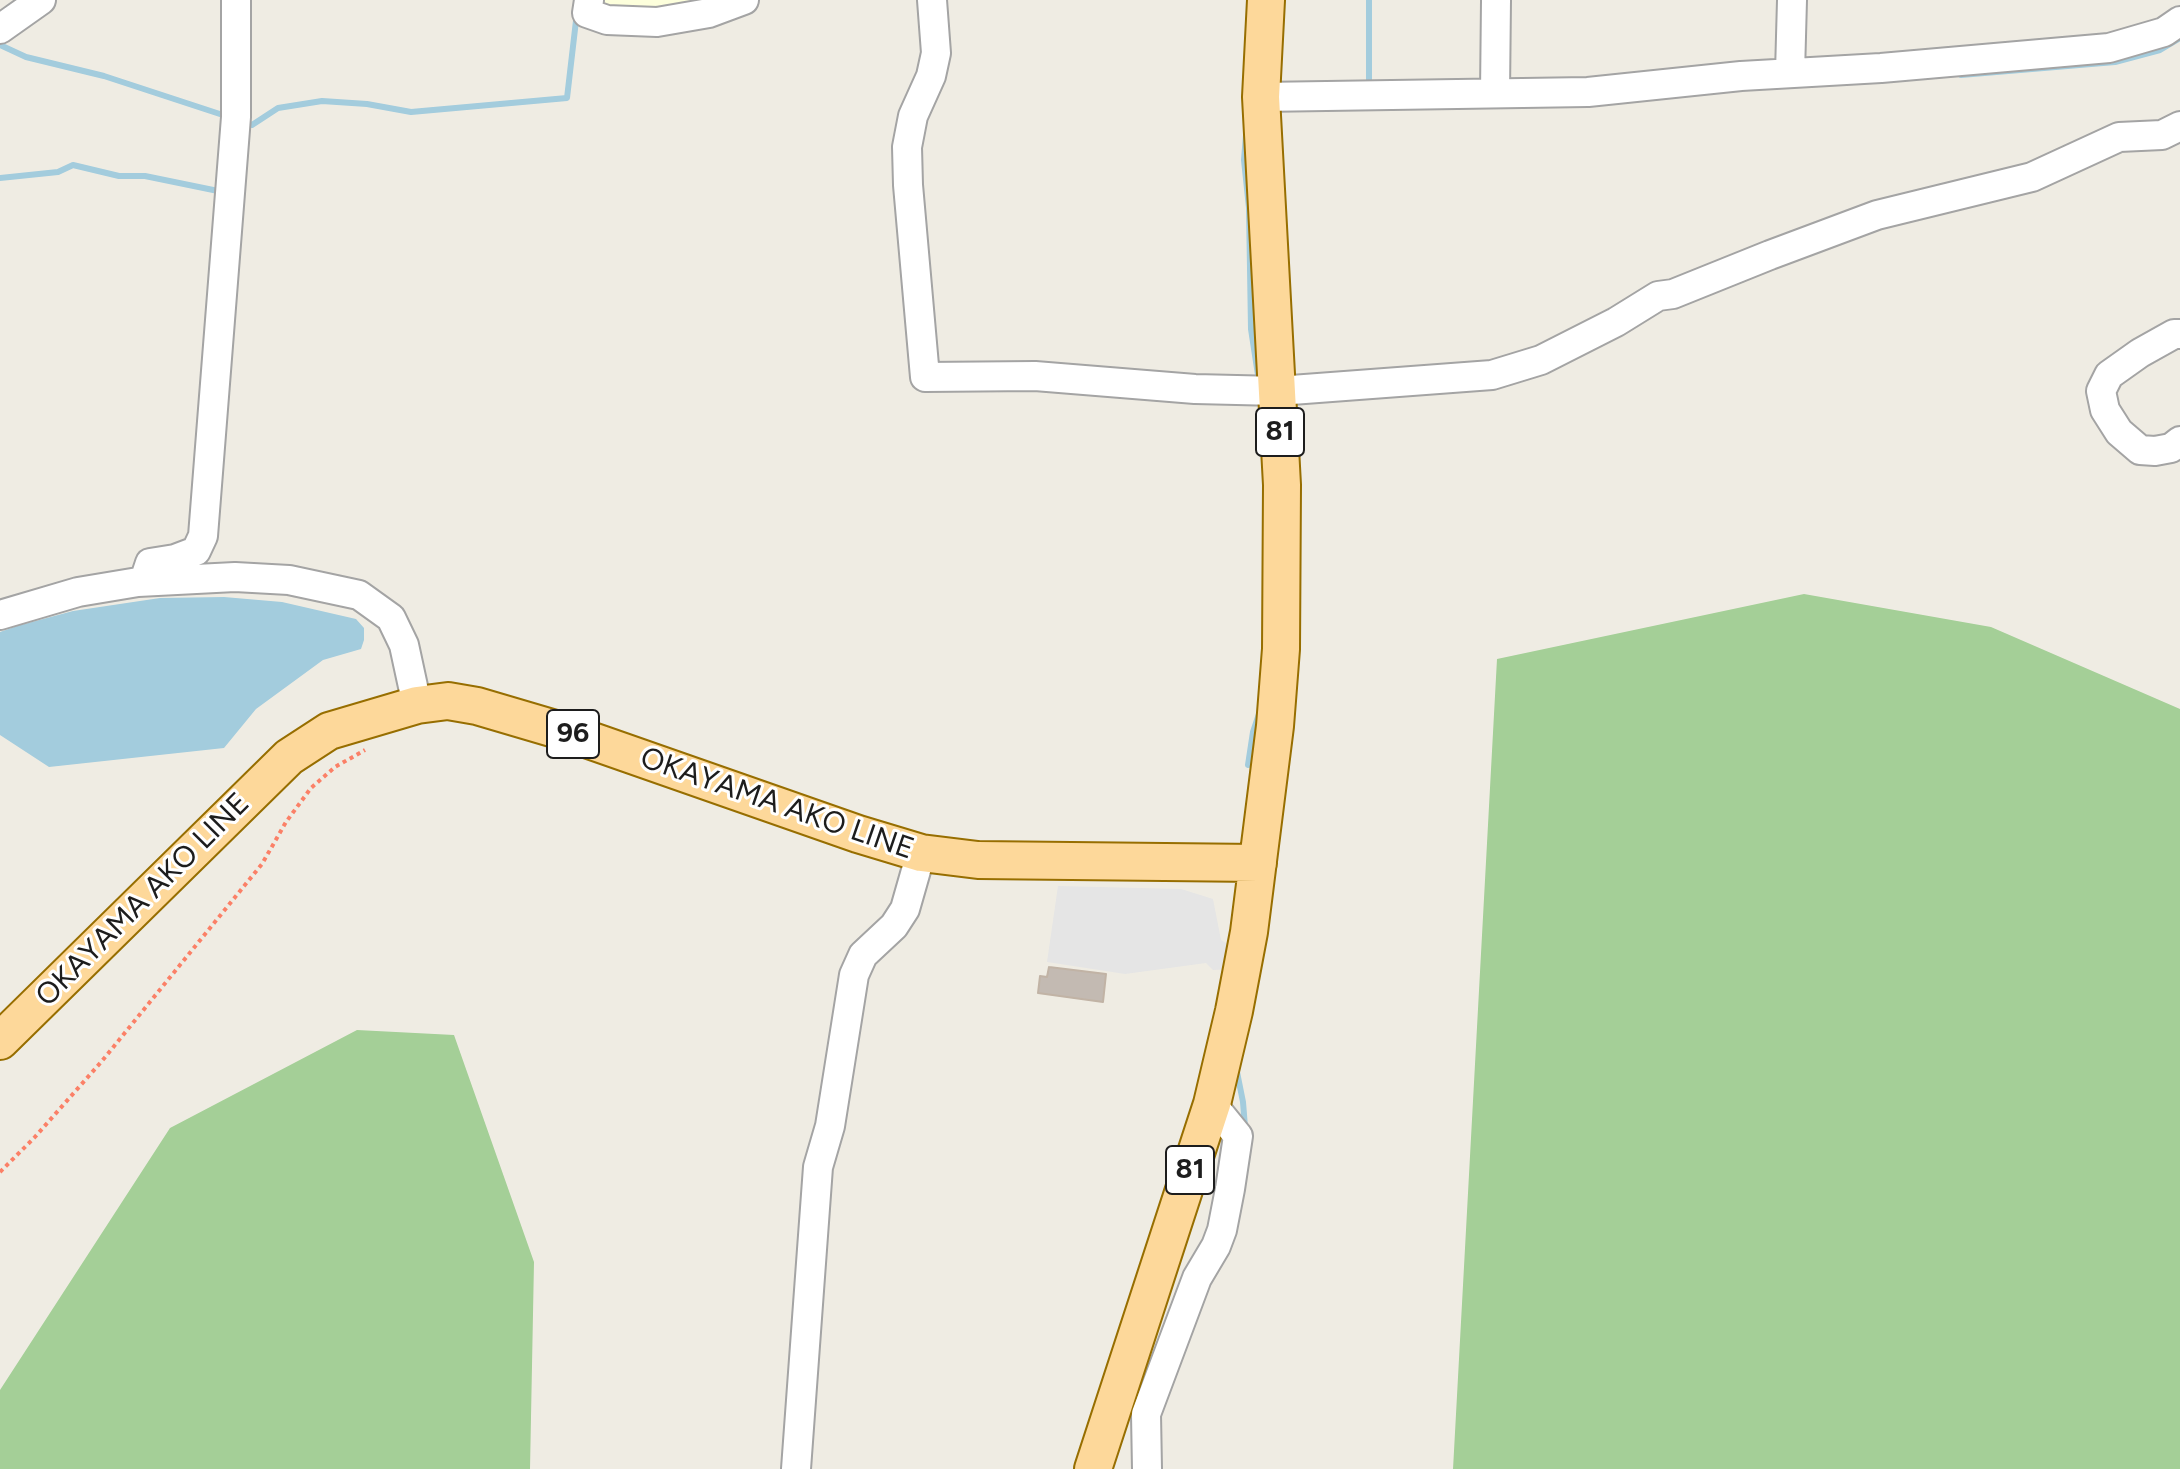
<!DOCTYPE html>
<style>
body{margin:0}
canvas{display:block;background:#efece3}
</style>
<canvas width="2180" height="1469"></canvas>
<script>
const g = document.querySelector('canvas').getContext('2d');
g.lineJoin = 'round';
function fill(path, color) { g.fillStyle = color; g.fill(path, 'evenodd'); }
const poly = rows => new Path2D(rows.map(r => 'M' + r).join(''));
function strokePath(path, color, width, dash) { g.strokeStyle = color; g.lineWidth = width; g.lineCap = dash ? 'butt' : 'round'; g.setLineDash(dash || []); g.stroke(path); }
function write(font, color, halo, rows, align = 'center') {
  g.font = font + ' Figtree,sans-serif'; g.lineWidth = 6; g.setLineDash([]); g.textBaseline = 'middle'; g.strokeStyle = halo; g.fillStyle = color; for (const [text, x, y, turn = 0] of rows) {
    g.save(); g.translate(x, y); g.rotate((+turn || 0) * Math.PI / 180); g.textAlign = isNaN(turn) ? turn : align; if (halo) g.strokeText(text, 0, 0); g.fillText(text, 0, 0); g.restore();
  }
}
const education = poly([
 [597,0,721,0,609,15]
]);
const forest = poly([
 [1804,594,1991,627,2180,709,2180,1469,1453,1469,1497,659],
 [357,1030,454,1035,534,1262,530,1469,0,1469,0,1390,170,1128]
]);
const parking = poly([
 [1058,886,1181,889,1213,899,1221,940,1234,948,1231,969,1213,970,1206,963,1125,974,1047,962]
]);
const water = poly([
 [224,597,282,602,356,619,364,628,364,640,361,649,323,660,256,709,224,748,49,767,0,735,0,632,17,626,73,611,160,598]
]);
const stream = poly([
 [1369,0,1369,83,1373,83],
 [0,45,26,57,104,76,229,117],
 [1961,75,2115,62,2160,50,2180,38],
 [243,122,252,125,278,108,322,101,367,104,411,112,567,98,577,12],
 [1246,135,1244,160,1249,208,1251,329,1258,375],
 [0,178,58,172,73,165,119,176,145,176,223,192],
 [1248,765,1253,732,1259,714],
 [1236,1067,1243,1102,1245,1127]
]);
const building = poly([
 [1049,967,1106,974,1103,1002,1038,993,1040,976,1047,977,1049,967]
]);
const path = poly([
 [0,1172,34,1138,102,1061,262,864,286,822,311,788,335,767,365,750]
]);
const minor = poly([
 [589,0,587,13,607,20,657,22,709,13,744,0],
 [932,0,936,53,931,76,913,116,907,147,908,185,925,377,1035,376,1195,389,1278,391,1492,375,1541,360,1616,322,1658,296,1673,294,1770,255,1877,215,2032,177,2119,137,2162,135,2180,126],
 [0,29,41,0],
 [1790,73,1792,0],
 [1495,93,1496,0],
 [1261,97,1588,92,1741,76,1881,68,2109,48,2164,32,2180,21],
 [2180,334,2174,334,2140,353,2109,375,2101,391,2105,410,2119,432,2140,450,2155,451,2171,448,2180,441],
 [144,581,150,563,175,559,196,551,203,536,236,117,236,0],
 [0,615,78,592,138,582,235,577,289,580,359,595,391,618,404,645,417,705],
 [796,1469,818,1167,830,1126,854,975,863,955,894,926,905,909,921,853],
 [1147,1469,1146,1414,1197,1278,1216,1246,1222,1230,1230,1189,1238,1136,1212,1104]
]);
const major = poly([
 [0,1041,289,757,329,731,417,705,448,701,477,706,572,734,858,834,921,853,978,860,1258,863],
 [1093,1469,1212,1104,1234,1011,1249,932,1275,726,1281,649,1282,485,1261,97,1266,0]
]);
const shields = [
 [1280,432,48],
 [573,734,52],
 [1190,1170,48]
];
const shieldNames = [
 ["81",1280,432],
 ["96",573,734],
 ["81",1190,1170]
];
const streetNames = [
 ["OKAYAMA AKO LINE",777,804,19],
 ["OKAYAMA AKO LINE",143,900,-45]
];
fill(education, '#fdffdc');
fill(forest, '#a4cf97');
fill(parking, '#e5e5e5');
fill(water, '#a3ccdd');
strokePath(stream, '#a3ccdd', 6);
fill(building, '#c3bab2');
strokePath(building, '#c1b3a5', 2);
strokePath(minor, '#a4a4a4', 32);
strokePath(major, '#976e00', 40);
strokePath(path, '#fb8067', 4, [4, 4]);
strokePath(minor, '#fff', 28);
strokePath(major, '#fdd89a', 36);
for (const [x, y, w] of shields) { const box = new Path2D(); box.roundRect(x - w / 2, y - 24, w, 48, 6); g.fillStyle = '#fff'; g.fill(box); strokePath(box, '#1d1d1d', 2); }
write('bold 28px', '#1d1d1d', null, shieldNames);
write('30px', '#1d1d1d', '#fff', streetNames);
</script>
